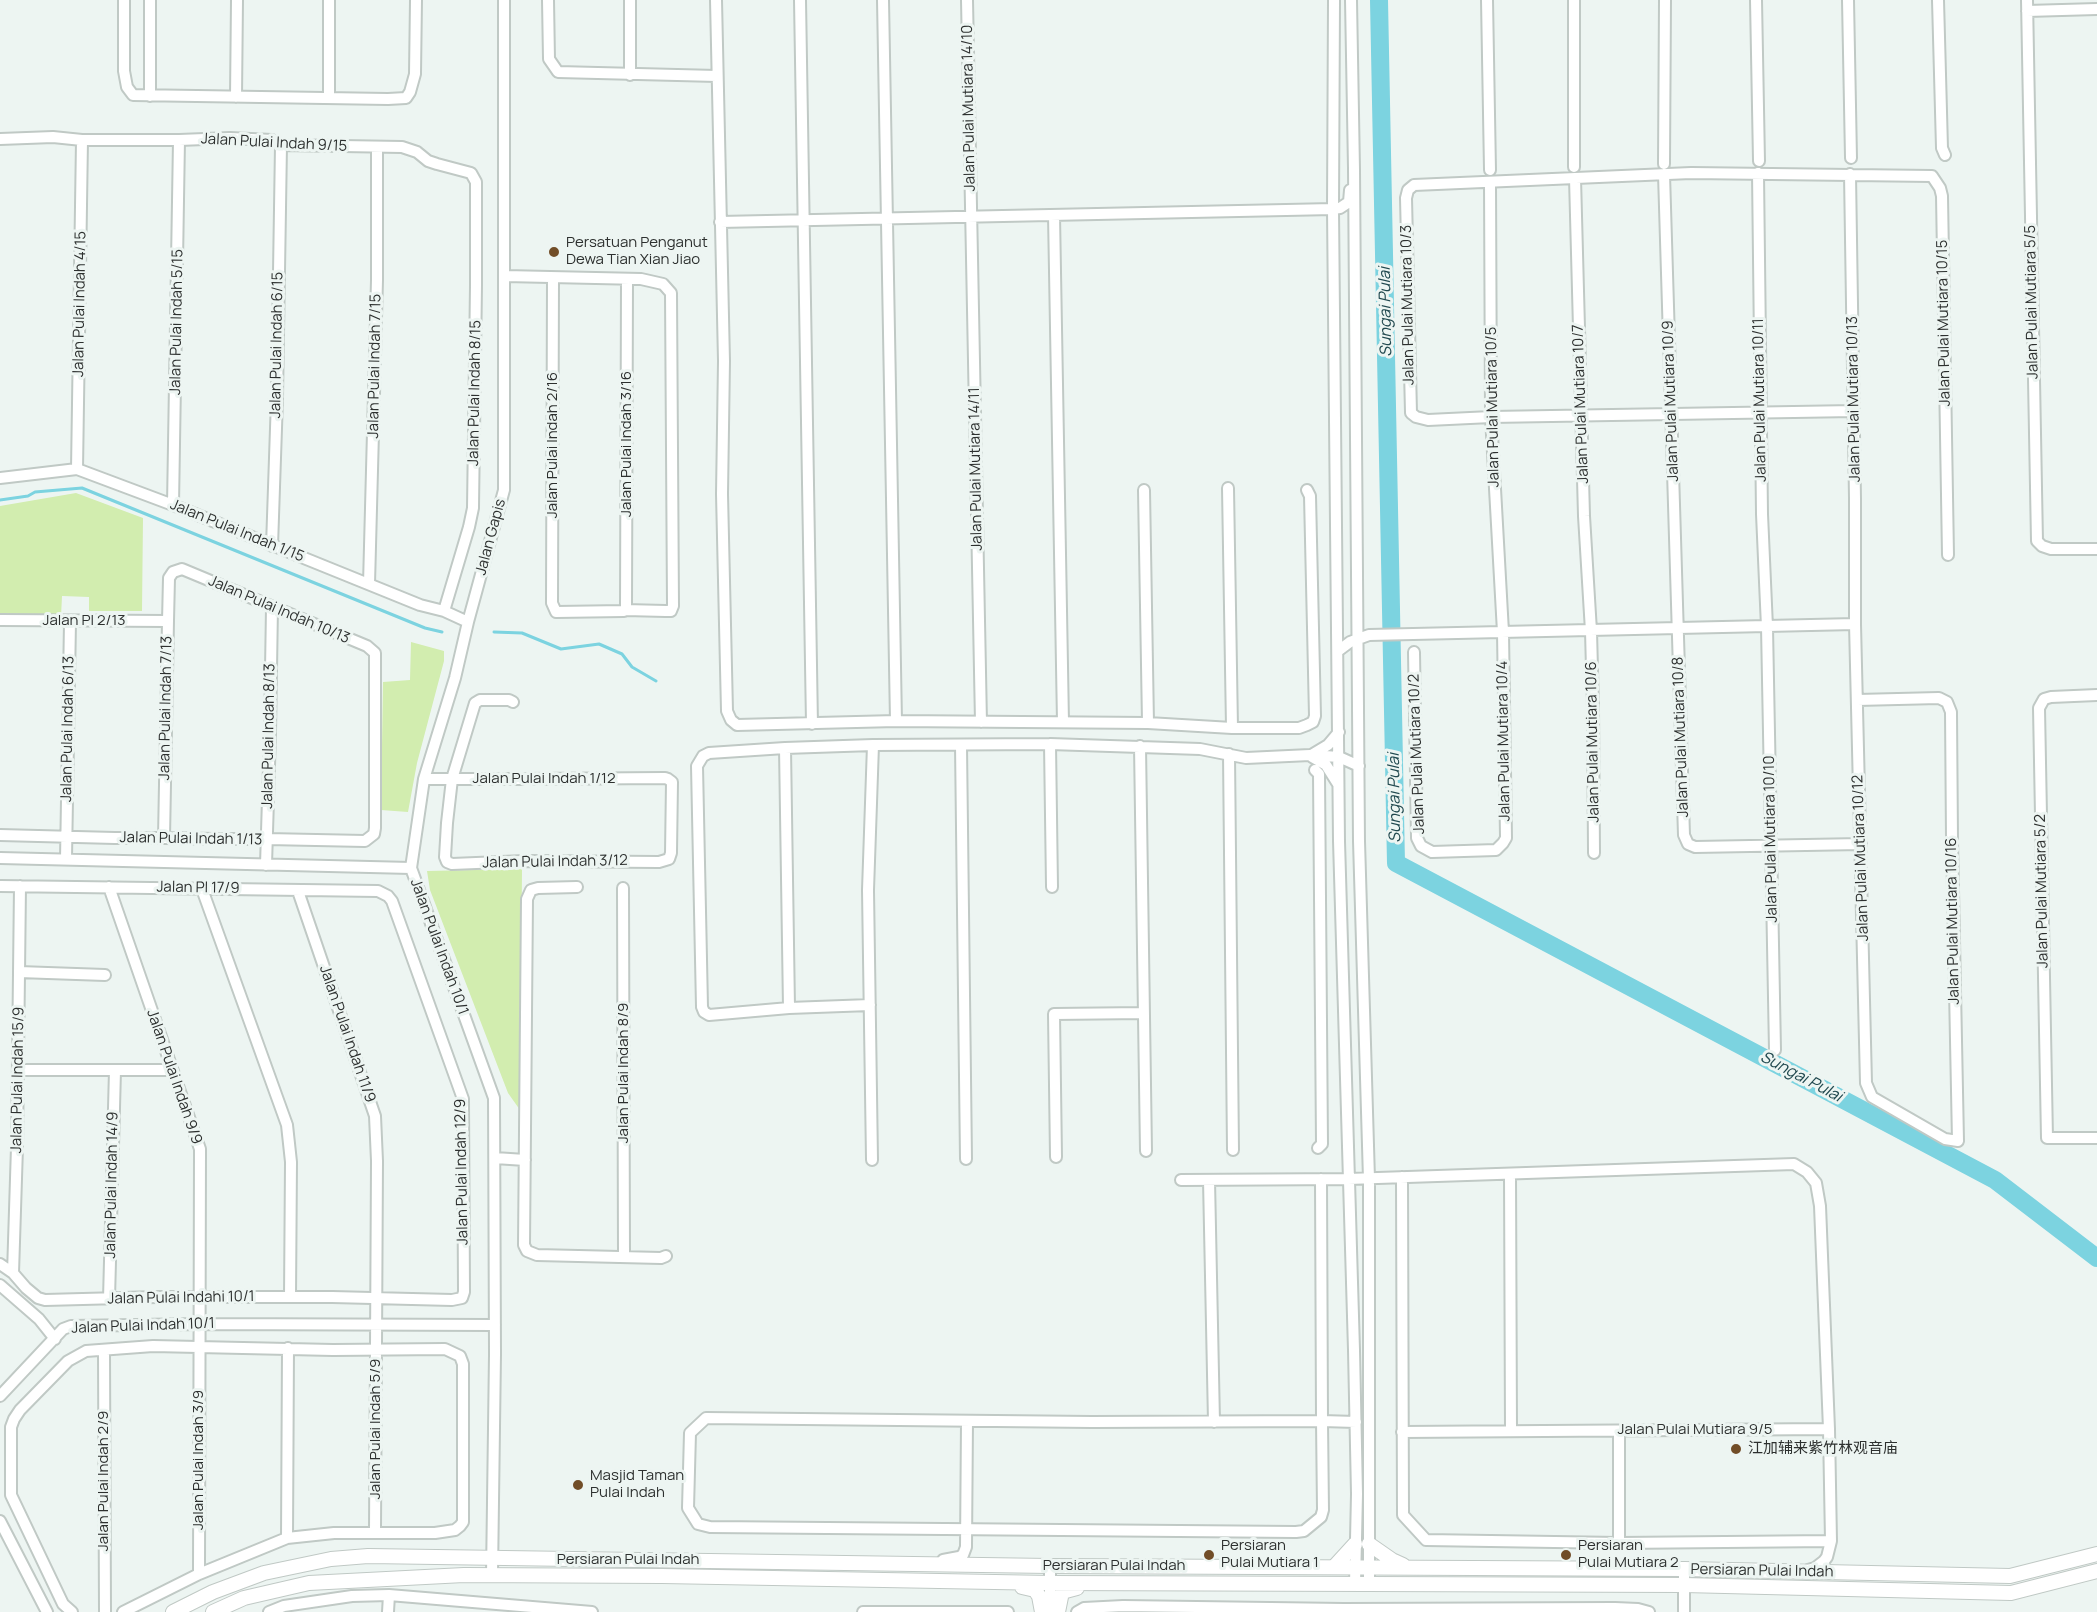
<!DOCTYPE html>
<meta charset="utf-8">
<style>
body{margin:0}
canvas{display:block;background:#edf5f2}
</style>
<canvas width="2097" height="1612"></canvas>
<script>
const g = document.querySelector('canvas').getContext('2d');
g.lineJoin = 'round';
function fill(path, color) { g.fillStyle = color; g.fill(path, 'evenodd'); }
const poly = rows => new Path2D(rows.map(r => 'M' + r).join(''));
function strokePath(path, color, width, dash) { g.strokeStyle = color; g.lineWidth = width; g.lineCap = dash ? 'butt' : 'round'; g.setLineDash(dash || []); g.stroke(path); }
function write(font, color, halo, rows, align = 'center') {
  g.font = font + ' Manrope,"Noto Sans SC",sans-serif'; g.lineWidth = 6; g.setLineDash([]); g.textBaseline = 'middle'; g.strokeStyle = halo; g.fillStyle = color; for (const [text, x, y, turn = 0] of rows) {
    g.save(); g.translate(x, y); g.rotate((+turn || 0) * Math.PI / 180); g.textAlign = isNaN(turn) ? turn : align; if (halo) g.strokeText(text, 0, 0); g.fillText(text, 0, 0); g.restore();
  }
}
const green = poly([
 [76,493,143,518,142,611,89,611,89,597,62,596,61,617,0,616,0,506],
 [411,642,444,651,444,661,417,763,408,812,381,810,383,682,410,680],
 [522,869,520,1110,508,1093,430,890,427,871]
]);
const stream = poly([
 [0,500,28,496,35,492,82,488,425,628,442,632],
 [494,632,522,633,561,649,599,644,622,654,632,667,656,681]
]);
const river = poly([
 [1379,0,1396,863,1995,1180,2097,1258]
]);
const minor = poly([
 [124,0,124,71,127,87,133,95,388,99,406,98,410,92,415,74,416,0],
 [329,0,329,98],
 [548,0,549,59,558,72,717,76],
 [630,0,630,75],
 [716,0,724,361,722,494,727,711,731,720,737,725,896,721,1148,723,1232,728,1299,728,1307,725,1313,722,1315,716,1310,496,1307,490],
 [800,0,812,724],
 [883,0,896,721],
 [967,0,981,722],
 [1334,0,1333,209,1339,841,1354,1350,1357,1494,1355,1584],
 [1351,0,1354,169,1359,841,1369,1179,1369,1584],
 [1487,0,1490,170],
 [1574,0,1574,167],
 [1756,0,1759,161],
 [1848,0,1851,158],
 [1938,0,1942,148,1945,155],
 [2027,0,2037,541,2042,546,2051,549,2097,549],
 [2027,11,2097,9],
 [150,96,150,0],
 [236,97,237,0],
 [0,139,53,137,82,140,179,140,230,138,272,140,281,145,402,147,417,152,428,161,437,164,471,173,476,182,476,285,473,508,469,527,444,611],
 [1664,164,1665,0],
 [1758,173,1762,514,1767,627,1775,1050],
 [1664,174,1684,835,1688,844,1695,847,1861,844],
 [1850,174,1855,499,1855,624,1866,1083,1872,1097,1945,1139,1958,1141,1952,839,1951,712,1947,702,1939,698,1857,700],
 [1575,178,1584,516,1591,631,1593,708,1594,853],
 [1054,215,1063,722],
 [720,222,1333,209,1340,208,1349,202,1350,190],
 [505,276,641,279,663,284,671,293,673,606,671,611,666,611,625,610],
 [553,278,552,603,556,612,624,611,626,609,627,279],
 [1854,411,1491,417,1428,420,1416,417,1411,413,1406,198,1408,190,1414,185,1691,173,1932,176,1940,188,1942,196,1948,555],
 [77,469,82,140],
 [0,478,77,469,173,505,420,605,444,611,468,622],
 [1228,488,1232,728],
 [1144,490,1148,723],
 [173,505,179,140],
 [272,546,277,399,281,145],
 [369,584,377,280,377,148],
 [0,620,168,621],
 [1338,651,1350,642,1369,635,1855,624],
 [1414,652,1417,838,1421,846,1432,852,1496,850,1503,843,1506,838,1503,632,1491,417,1490,182],
 [2097,695,2051,697,2044,699,2039,708,2047,1138,2097,1138],
 [1050,744,1052,887],
 [961,745,966,1159],
 [1140,746,1146,1151],
 [785,748,789,1008],
 [1229,754,1233,1150],
 [1313,754,1328,745,1339,732],
 [1312,757,1326,765,1338,784],
 [1315,770,1319,774,1322,1144,1318,1148],
 [424,779,525,779,665,778,668,779,672,782,671,853,669,859,659,862,525,861,452,864,447,862,445,857,447,823,452,779,475,703,480,700,509,700,513,702],
 [0,835,115,838,164,838,215,839,267,839,365,841,374,834,375,828,375,653,367,646,182,569,173,572,169,578,168,621,164,838],
 [0,858,411,868],
 [66,859,70,622],
 [266,865,270,733,272,607],
 [0,886,378,891,388,896,392,901,463,1099,464,1292,462,1298,452,1300,332,1297,158,1297,45,1300,38,1298,26,1288,13,1273,0,1264],
 [109,887,200,1149,199,1574],
 [577,887,538,888,531,890,527,899,524,1245,527,1251,537,1255,661,1258,666,1256],
 [623,888,624,1257],
 [202,889,287,1125,291,1162,290,1297],
 [298,891,375,1116,377,1161,375,1532],
 [19,972,105,975],
 [870,1005,789,1008,709,1015,704,1012,702,1007,697,766,703,756,709,753,785,748,873,745,1050,744,1200,749,1246,758,1310,755,1339,757,1359,766],
 [18,1070,172,1070],
 [1056,1157,1054,1014,1144,1013],
 [495,1158,525,1160],
 [872,1160,868,890,873,745],
 [1510,1174,1511,1431],
 [1402,1177,1403,1515,1426,1540,1619,1543,1831,1541],
 [1321,1179,1322,1421,1323,1510,1321,1517,1304,1531,1296,1532,710,1527,698,1524,688,1508,690,1433,706,1418,1092,1422,1322,1421,1356,1422],
 [1181,1180,1348,1179,1794,1164,1807,1172,1816,1183,1820,1206,1829,1429,1831,1541,1827,1557,1824,1561,1815,1568,1808,1570],
 [1209,1180,1214,1422],
 [13,1273,17,1147,20,886],
 [0,1285,39,1319,55,1339],
 [109,1299,115,1070],
 [104,1350,105,1612],
 [0,1396,63,1329,71,1326,200,1324,495,1325],
 [1402,1432,1829,1429],
 [0,1521,47,1612],
 [287,1538,288,1348],
 [1619,1543,1619,1431],
 [943,1560,959,1557,963,1555,966,1547,967,1421],
 [1684,1569,1684,1612],
 [492,1575,495,1354,494,1098,411,868,424,779,455,678,468,622,504,490,504,0],
 [72,1612,63,1604,11,1495,11,1427,14,1419,20,1410,68,1361,86,1351,153,1346,333,1350,445,1349,460,1356,463,1364,463,1522,460,1526,455,1530,435,1533,334,1533,287,1538,199,1574,123,1612],
 [269,1612,284,1606,352,1596,389,1595,592,1612],
 [388,1612,389,1595],
 [863,1612,1008,1612],
 [1050,1612,1050,1566],
 [1077,1612,1084,1608,1123,1606,1344,1609,1615,1608,1638,1609,1649,1612]
]);
const major = poly([
 [1369,1544,1392,1560,1403,1565],
 [1334,1567,1355,1544],
 [1022,1587,1035,1590,1039,1596,1042,1612],
 [173,1612,213,1592,264,1573,331,1559,368,1556,1050,1566,1684,1569,2010,1576,2097,1554],
 [213,1612,244,1598,309,1583,464,1575,662,1576,1050,1583,1684,1585,2011,1593,2097,1571],
 [1058,1612,1062,1592,1077,1588]
]);
const markers = [
 [554,252,6,"#714d27"],
 [1736,1449,6,"#714d27"],
 [578,1485,6,"#714d27"],
 [1209,1555,6,"#714d27"],
 [1566,1555,6,"#714d27"]
];
const streetNames = [
 ["Jalan Pulai Mutiara 14/10",969,108,-91],
 ["Jalan Pulai Indah 9/15",274,143,3],
 ["Jalan Pulai Mutiara 5/5",2032,302,-91],
 ["Jalan Pulai Indah 4/15",80,304,-89],
 ["Jalan Pulai Mutiara 10/3",1408,305,-91],
 ["Jalan Pulai Indah 5/15",177,322,-89],
 ["Jalan Pulai Mutiara 10/15",1944,323,-91],
 ["Jalan Pulai Indah 6/15",277,345,-89],
 ["Jalan Pulai Indah 7/15",375,366,-89],
 ["Jalan Pulai Indah 8/15",475,393,-89],
 ["Jalan Pulai Mutiara 10/13",1854,399,-91],
 ["Jalan Pulai Mutiara 10/11",1760,400,-91],
 ["Jalan Pulai Mutiara 10/9",1671,401,-92],
 ["Jalan Pulai Mutiara 10/7",1581,404,-92],
 ["Jalan Pulai Mutiara 10/5",1493,407,-91],
 ["Jalan Pulai Indah 3/16",627,444,-90],
 ["Jalan Pulai Indah 2/16",553,445,-90],
 ["Jalan Pulai Mutiara 14/11",976,469,-91],
 ["Jalan Pulai Indah 1/15",237,531,22],
 ["Jalan Gapis",491,537,-75],
 ["Jalan Pulai Indah 10/13",279,610,23],
 ["Jalan PI 2/13",84,621],
 ["Jalan Pulai Indah 7/13",166,708,-89],
 ["Jalan Pulai Indah 6/13",68,729,-89],
 ["Jalan Pulai Indah 8/13",269,736,-89],
 ["Jalan Pulai Mutiara 10/8",1681,737,-92],
 ["Jalan Pulai Mutiara 10/4",1504,741,-91],
 ["Jalan Pulai Mutiara 10/6",1593,742,-91],
 ["Jalan Pulai Mutiara 10/2",1417,754,-92],
 ["Jalan Pulai Indah 1/12",544,779],
 ["Jalan Pulai Indah 1/13",191,839,1],
 ["Jalan Pulai Mutiara 10/10",1771,839,-91],
 ["Jalan Pulai Mutiara 10/12",1861,858,-92],
 ["Jalan Pulai Indah 3/12",555,862,-1],
 ["Jalan PI 17/9",198,888,1],
 ["Jalan Pulai Mutiara 5/2",2042,891,-91],
 ["Jalan Pulai Mutiara 10/16",1953,921,-91],
 ["Jalan Pulai Indah 10/1",439,947,70],
 ["Jalan Pulai Indah 11/9",347,1034,71],
 ["Jalan Pulai Indah 8/9",624,1073,-90],
 ["Jalan Pulai Indah 9/9",174,1077,71],
 ["Jalan Pulai Indah 15/9",18,1080,-89],
 ["Jalan Pulai Indah 12/9",462,1172,-91],
 ["Jalan Pulai Indah 14/9",112,1185,-89],
 ["Jalan Pulai Indahi 10/1",181,1298,-1],
 ["Jalan Pulai Indah 10/1",143,1326,-2],
 ["Jalan Pulai Indah 5/9",376,1429,-90],
 ["Jalan Pulai Mutiara 9/5",1695,1430],
 ["Jalan Pulai Indah 3/9",199,1460,-90],
 ["Jalan Pulai Indah 2/9",104,1481,-90],
 ["Persiaran Pulai Indah",628,1560],
 ["Persiaran Pulai Indah",1114,1566],
 ["Persiaran Pulai Indah",1762,1571,1]
];
const poiNames = [
 ["Persatuan Penganut",566,243],
 ["Dewa Tian Xian Jiao",566,260],
 ["江加辅来紫竹林观音庙",1748,1449],
 ["Masjid Taman",590,1476],
 ["Pulai Indah",590,1493],
 ["Persiaran",1221,1546],
 ["Pulai Mutiara 1",1221,1563],
 ["Persiaran",1578,1546],
 ["Pulai Mutiara 2",1578,1563]
];
const waterNames = [
 ["Sungai Pulai",1386,312,-91],
 ["Sungai Pulai",1395,798,-91],
 ["Sungai Pulai",1801,1077,28]
];
fill(green, '#d2edaf');
strokePath(stream, '#7cd3e0', 3);
strokePath(river, '#7cd3e0', 18);
strokePath(minor, '#c0c9c5', 14);
strokePath(major, '#c0c9c5', 16);
strokePath(minor, '#fff', 10);
strokePath(major, '#fff', 14);
for (const [x, y, r, color] of markers) { const dot = new Path2D(); dot.arc(x, y, r, 0, 2 * Math.PI); g.fillStyle = color; g.fill(dot); strokePath(dot, '#edf5f2', 2); }
write('15px', '#2d302f', '#edf5f2', streetNames);
write('15px', '#2d302f', '#edf5f2', poiNames, 'left');
write('italic 16px', '#21494f', '#edf5f2', waterNames);
</script>
